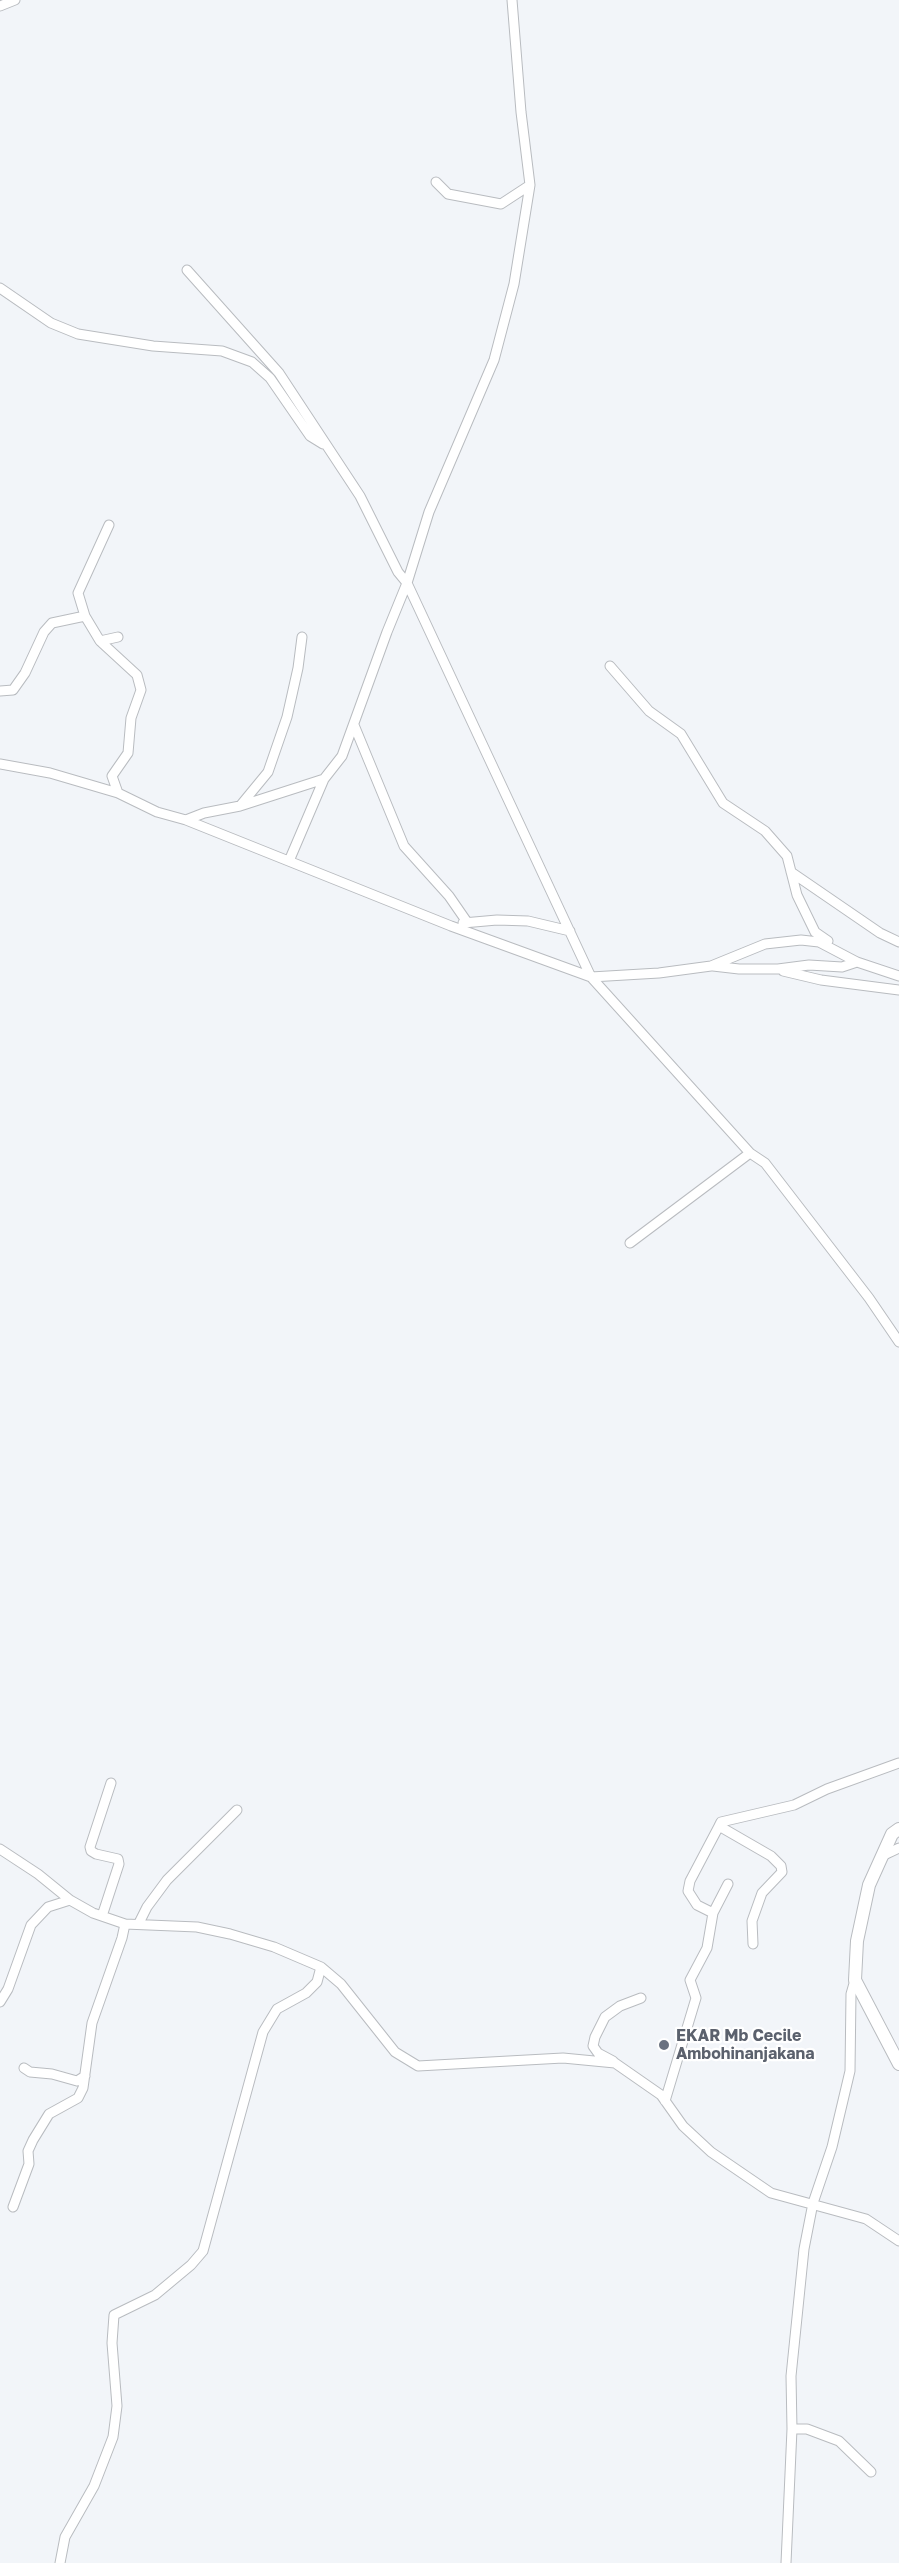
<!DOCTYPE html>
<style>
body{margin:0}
canvas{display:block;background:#f2f5f9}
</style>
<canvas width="899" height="2563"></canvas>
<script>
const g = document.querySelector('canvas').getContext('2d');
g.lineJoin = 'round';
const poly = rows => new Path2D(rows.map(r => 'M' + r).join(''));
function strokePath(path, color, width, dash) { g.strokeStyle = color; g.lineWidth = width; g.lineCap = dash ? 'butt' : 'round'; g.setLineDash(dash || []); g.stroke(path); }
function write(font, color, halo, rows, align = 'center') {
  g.font = font + ' "Golos Text",sans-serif'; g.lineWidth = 4.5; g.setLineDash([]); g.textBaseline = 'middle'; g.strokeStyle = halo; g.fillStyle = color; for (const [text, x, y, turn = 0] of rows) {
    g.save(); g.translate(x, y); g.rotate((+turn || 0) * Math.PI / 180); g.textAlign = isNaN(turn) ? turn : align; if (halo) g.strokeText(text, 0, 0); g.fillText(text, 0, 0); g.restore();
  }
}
const minor = poly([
 [0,6,15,0],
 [436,182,448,194,501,204,530,185],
 [187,270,279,373,360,496,398,572,407,583,591,977,659,973,711,966,765,944,801,940,819,942,857,962,899,976],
 [0,288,51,323,78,334,153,346,222,351,252,362,270,378,310,436,323,444],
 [109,525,78,593,85,616,100,641,118,637],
 [100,641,137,675,141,690,131,718,128,753,112,776,118,793],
 [610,666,649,711,681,734,723,803,765,831,787,856,797,895,815,932,828,941],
 [0,691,13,690,25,673,44,632,52,623,85,616],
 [354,725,404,846,449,896,467,922],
 [0,764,50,773,118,793,157,812,186,820,451,926,591,977,750,1153,765,1163,869,1298,899,1342],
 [240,806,268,772,287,717,298,668,302,637],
 [186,820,204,813,240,806,324,779,342,756,387,632,407,583,429,512,494,360,514,284,530,185,521,112,512,0],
 [289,861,324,779],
 [791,872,880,933,899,942],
 [463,923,497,920,528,921,570,931],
 [713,966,739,969,778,969,809,965,842,967,857,962],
 [783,971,821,980,899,990],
 [630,1243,750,1153],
 [0,1849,38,1874,70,1900,93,1913,125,1924,197,1927,230,1934,274,1947,321,1967,341,1984,395,2052,418,2066,563,2058,615,2063,661,2095,683,2126,711,2152,771,2193,866,2219,899,2241],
 [882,1856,899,1848],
 [713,1913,697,1905,688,1891,690,1881,719,1826],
 [102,1916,119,1864,118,1859,96,1854,91,1851,90,1847,111,1783],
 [139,1923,147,1907,167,1880,237,1810],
 [753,1944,752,1921,762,1893,782,1872,781,1866,771,1856,719,1826,721,1822,794,1805,827,1789,899,1763],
 [0,2002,8,1989,31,1925,48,1907,70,1900],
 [613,2061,598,2053,593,2046,595,2037,605,2017,620,2006,641,1998],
 [24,2068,30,2072,52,2074,77,2081,85,2076],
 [665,2101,696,1998,690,1980,707,1948,713,1913,728,1884],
 [13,2207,29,2164,28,2151,33,2140,49,2114,78,2098,83,2088,92,2023,122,1938,125,1924],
 [792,2429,807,2429,839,2441,871,2472],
 [60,2563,65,2537,94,2486,113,2437,117,2406,112,2343,114,2315,155,2295,191,2265,203,2251,263,2032,277,2009,306,1993,317,1982,321,1967],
 [786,2563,792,2429,791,2376,804,2249,813,2203,832,2147,850,2071,851,1994,855,1980]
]);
const tertiary = poly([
 [899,1829,892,1834,869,1885,857,1941,855,1980,899,2064]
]);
const markers = [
 [664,2045,6,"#6b7280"]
];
const worshipNames = [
 ["EKAR Mb Cecile",676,2036],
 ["Ambohinanjakana",676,2054]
];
strokePath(minor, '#b9bcc0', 11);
strokePath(tertiary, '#b9bcc0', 14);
strokePath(minor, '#fff', 9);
strokePath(tertiary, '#fff', 12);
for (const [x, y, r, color] of markers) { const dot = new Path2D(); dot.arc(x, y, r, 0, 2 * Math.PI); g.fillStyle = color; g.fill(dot); strokePath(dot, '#fff', 2); }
write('bold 16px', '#5b616d', '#fff', worshipNames, 'left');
</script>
